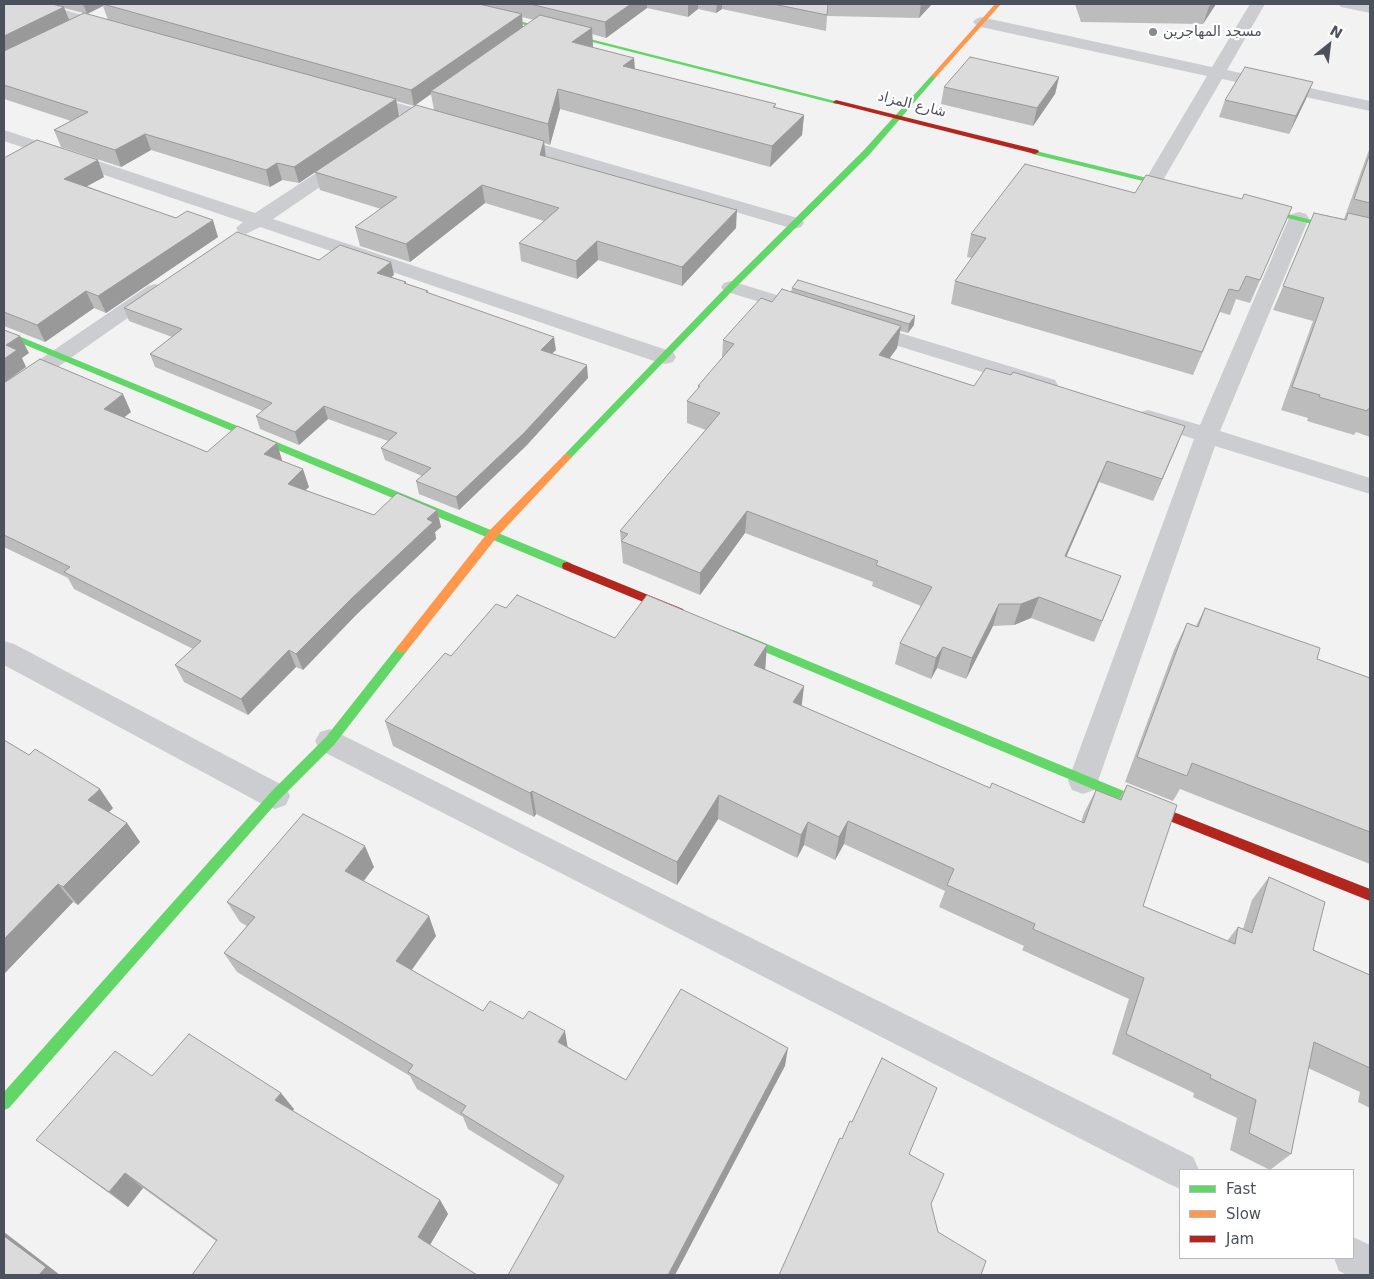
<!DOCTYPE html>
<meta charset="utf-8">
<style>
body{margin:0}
#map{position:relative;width:1374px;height:1279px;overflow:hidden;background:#f2f2f2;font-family:"DejaVu Sans",sans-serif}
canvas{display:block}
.frame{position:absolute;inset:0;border:5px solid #4b525d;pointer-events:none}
.legend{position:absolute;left:1179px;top:1169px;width:175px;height:90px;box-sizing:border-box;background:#fff;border:1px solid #b7babe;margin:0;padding:6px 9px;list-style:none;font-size:15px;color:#4b525d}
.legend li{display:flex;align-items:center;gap:10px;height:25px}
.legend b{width:25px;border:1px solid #b7babe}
.north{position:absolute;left:1304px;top:20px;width:50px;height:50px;-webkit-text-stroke:4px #fff;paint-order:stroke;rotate:29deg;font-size:14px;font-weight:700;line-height:20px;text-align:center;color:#4b525d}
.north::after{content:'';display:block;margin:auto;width:18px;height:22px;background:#4b525d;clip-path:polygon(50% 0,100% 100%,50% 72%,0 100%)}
</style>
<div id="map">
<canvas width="1374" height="1279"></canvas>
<div class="frame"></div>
<ul class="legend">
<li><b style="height:6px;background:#63d668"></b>Fast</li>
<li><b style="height:6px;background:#ff974d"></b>Slow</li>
<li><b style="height:6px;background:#b3261e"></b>Jam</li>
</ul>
<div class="north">N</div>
</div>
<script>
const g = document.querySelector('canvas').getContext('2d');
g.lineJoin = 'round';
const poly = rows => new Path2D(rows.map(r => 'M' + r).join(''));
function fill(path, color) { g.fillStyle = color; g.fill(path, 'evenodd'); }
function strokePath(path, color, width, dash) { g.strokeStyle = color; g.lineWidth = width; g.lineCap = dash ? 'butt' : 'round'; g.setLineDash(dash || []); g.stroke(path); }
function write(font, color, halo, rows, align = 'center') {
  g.font = font + ' "DejaVu Sans","Noto Naskh Arabic",sans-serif'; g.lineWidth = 4.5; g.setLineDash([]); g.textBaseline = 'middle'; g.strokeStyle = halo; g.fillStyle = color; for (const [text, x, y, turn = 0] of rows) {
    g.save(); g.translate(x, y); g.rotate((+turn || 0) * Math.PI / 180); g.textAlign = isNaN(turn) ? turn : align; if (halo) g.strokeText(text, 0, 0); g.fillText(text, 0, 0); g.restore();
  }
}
const street = poly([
 [19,4,43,4,118,25,120,28,118,31,112,33,22,7,19,4],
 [1250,4,1265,4,1227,70,1370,101,1370,111,1222,79,1162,182,1160,186,1153,188,1146,186,1144,182,1207,76,981,27,976,25,973,22,976,19,981,17,1212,67,1250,4],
 [1338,4,1370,5,1370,13,1341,7,1338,4],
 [361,93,448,117,451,121,448,125,442,126,355,102,353,98,355,94,361,93],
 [4,130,255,213,342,156,348,155,354,156,357,160,354,164,273,219,673,352,676,357,673,362,665,364,657,362,260,227,246,234,239,232,236,228,243,222,4,141,4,130],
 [510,135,801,219,804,223,801,227,794,229,787,227,504,144,501,140,504,136,510,135],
 [1299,212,1306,214,1309,218,1220,431,1370,478,1370,494,1215,446,1098,781,1094,790,1083,794,1072,790,1068,781,1194,439,1140,422,1136,417,1140,412,1148,410,1200,425,1289,218,1292,214,1299,212],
 [731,281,816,307,820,311,816,315,809,317,724,291,721,287,724,283,731,281],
 [155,284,162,286,165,290,162,294,12,399,4,401,4,384,148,286,155,284],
 [864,322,1055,380,1058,385,1055,390,1047,392,856,333,853,328,856,323,864,322],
 [4,641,14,644,286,787,290,796,286,805,275,809,264,805,4,665,4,641],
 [330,729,1193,1157,1199,1170,1180,1170,1180,1189,1167,1183,320,750,315,741,320,732,330,729],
 [1353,1237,1370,1245,1370,1275,1347,1275,1339,1271,1334,1258,1353,1258,1353,1237]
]);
const fast = poly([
 [443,4,452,4,839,102,836,104,443,4],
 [932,75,937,76,869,155,734,289,570,459,564,459,562,457,564,455,728,285,863,151,932,75],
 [1032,150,1180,186,1184,188,1180,190,1032,154,1032,150],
 [1250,205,1370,234,1370,238,1250,209,1250,205],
 [4,330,571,563,572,566,571,569,563,569,4,336,4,330],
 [733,630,1170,810,1172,814,1170,818,1166,819,1162,818,729,637,727,634,729,631,733,630],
 [402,645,406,646,408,649,406,652,334,745,279,800,9,1108,4,1110,4,1092,271,792,326,737,398,646,402,645]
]);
const slow = poly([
 [995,4,1001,4,936,77,932,77,932,75,995,4],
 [567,454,572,457,570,459,497,537,406,652,398,652,396,649,398,646,489,531,564,455,567,454]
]);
const jam = poly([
 [836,100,1038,150,1039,152,1035,154,834,103,833,102,836,100],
 [567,562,683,609,685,612,679,616,675,615,563,569,562,566,563,563,567,562],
 [1166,809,1370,889,1370,901,1162,818,1160,814,1162,810,1166,809]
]);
const wall = poly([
 [4,4,932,4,919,18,827,16,826,31,722,9,716,13,698,9,688,17,647,8,606,38,592,34,593,48,634,58,635,69,776,104,775,107,804,115,802,135,770,167,560,109,550,145,544,143,545,157,736,228,682,286,598,260,577,279,521,261,519,243,544,221,485,203,410,262,360,246,355,227,381,209,320,190,315,172,299,183,282,180,270,187,151,150,121,167,61,147,54,130,71,121,4,99],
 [103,6,108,20,186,42,69,21,64,8,87,14],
 [522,17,534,20,523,27],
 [431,94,434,110,340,156,399,116,396,101,414,106],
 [1075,4,1216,4,1203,24,1081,22],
 [1059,77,1055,94,1033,126,941,104,944,87],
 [1306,99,1289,134,1219,117,1225,100],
 [1370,147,1370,437,1356,432,1354,435,1307,421,1308,418,1281,410,1313,321,1273,310,1314,213,1344,219],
 [4,158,104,177,87,186,218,237,106,313,94,308,45,342,4,326],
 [1242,199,1292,207,1250,303,1236,299,1230,315,1220,312,1193,375,951,304,955,281,972,258,967,257,971,234],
 [319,260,394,275,391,277,406,282,406,284,556,350,552,353,588,378,526,446,459,510,419,494,416,481,422,476,385,460,381,448,388,441,328,419,299,445,260,429,256,416,263,411,155,367,150,354,172,337,129,321,124,308],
 [792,288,914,325,908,333,900,331,897,348,889,359,974,386,1011,375,1185,426,1153,501,1099,482,1066,557,1121,576,1094,642,1031,618,1014,625,993,626,966,679,937,668,931,679,895,664,900,643,921,606,872,586,873,582,745,533,700,595,623,563,620,531,706,430,687,423,687,401,698,389,698,386,722,358,723,340,772,302,791,292],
 [4,383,131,412,123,417,207,452,282,460,282,461,309,487,305,490,374,515,437,510,441,527,435,532,436,539,356,615,303,670,296,667,248,715,184,682,175,665,193,649,74,589,68,578,4,547],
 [506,608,615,638,767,645,765,669,804,686,801,706,990,788,1081,822,1084,813,1096,790,1119,799,1127,785,1143,906,1227,941,1238,927,1243,929,1252,900,1269,877,1313,950,1370,975,1370,1108,1358,1102,1360,1092,1308,1068,1291,1154,1270,1170,1230,1150,1237,1118,1193,1097,1194,1093,1112,1054,1129,999,1022,950,1024,946,939,907,945,891,844,844,835,860,804,845,797,858,718,819,677,885,536,814,534,817,393,746,385,721,451,656],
 [1205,608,1317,659,1370,678,1370,864,1180,789,1173,801,1125,782,1174,650,1187,623,1196,626],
 [4,740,113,808,109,812,127,823,140,842,78,905,73,902,4,974],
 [374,867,364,881,436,936,412,970,483,1011,568,1047,626,1080,785,1066,559,1185,468,1129,463,1117,417,1089,410,1076,237,972,224,953,247,926,240,922,227,902],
 [152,1076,294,1109,293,1111,440,1200,448,1214,430,1245,216,1241,143,1188,128,1207,36,1140]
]);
const shadedWall = poly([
 [83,4,109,4,103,4,103,6,87,14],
 [631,4,647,4,647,8,606,38,605,22],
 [688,4,698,4,698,9,688,17],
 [717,4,722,4,722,9,716,13],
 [921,4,932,4,919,18],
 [1210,4,1216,4,1203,24],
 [64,7,70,22,4,55,4,36],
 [522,14,523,30,431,91,431,94,414,106,411,90],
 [592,28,593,47,572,42],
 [634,58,635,78,623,66],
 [1059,77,1055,94,1033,126,1037,108],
 [1313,82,1306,99,1289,134,1296,116],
 [558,89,560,109,550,145,548,124],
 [396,99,399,116,299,183,294,167],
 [804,115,802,135,770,167,772,146],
 [145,134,151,150,121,167,115,150],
 [544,141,546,159,540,155],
 [98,160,104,177,71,195,64,179],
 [277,163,282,180,270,187,266,170],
 [482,185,485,203,410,262,406,244],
 [737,210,736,228,682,286,682,267],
 [213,220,218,237,106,313,98,296],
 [597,241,598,260,577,279,576,261],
 [391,262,394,275,380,285,377,273],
 [86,291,94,308,45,342,37,325],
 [915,316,914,325,908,333,909,324],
 [901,326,897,348,876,377,879,355],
 [20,336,29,353,22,358,26,367,4,383,4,359,6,345],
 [554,337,556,350,542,363,541,350],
 [587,365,588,378,526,446,459,510,456,497],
 [123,394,131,412,112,427,104,409],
 [324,406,328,419,299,445,295,432],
 [1185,426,1176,448,1153,501,1162,479],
 [277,443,282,460,270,471,264,454],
 [1107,461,1099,482,1057,578,1065,556],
 [303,469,309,487,294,501,288,484],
 [437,510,441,527,435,532,436,539,356,615,303,670,296,654,427,519],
 [747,511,745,533,700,595,700,573],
 [1039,597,1031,618,1014,625,1021,604],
 [999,604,993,626,966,679,972,658],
 [767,645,765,671,754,665],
 [943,647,937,668,931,679,936,658],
 [289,650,296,667,248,715,241,699],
 [804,686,801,711,793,702],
 [100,789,113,808,102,819,88,800],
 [532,791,536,814,534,817,530,793],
 [719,795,718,819,677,885,677,862],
 [848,821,844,844,835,860,839,837],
 [808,822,804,845,797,858,801,835],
 [127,823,140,842,78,905,63,887],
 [365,846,374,867,355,892,345,871],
 [58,884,73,902,4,974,4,939],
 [429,916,436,936,404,980,396,961],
 [565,1031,568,1049,558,1042],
 [788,1048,785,1066,675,1275,668,1275],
 [281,1093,294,1109,288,1117,275,1100],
 [125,1173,143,1188,128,1207,109,1192],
 [440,1200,448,1214,427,1250,418,1237],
 [4,1232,60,1275,39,1275,4,1236]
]);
const building = poly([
 [4,4,52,4,64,7,4,36,4,4],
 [103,4,479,4,522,14,411,90,103,4],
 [530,4,631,4,605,22,530,4],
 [773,4,828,4,827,15,773,4],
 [84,13,396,99,294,167,277,163,266,170,145,134,115,150,54,130,88,112,4,85,4,51,84,13],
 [540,15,592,28,572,42,634,58,623,66,776,104,773,107,804,115,772,146,558,89,548,124,431,91,540,15],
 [970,57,1059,77,1037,108,944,87,970,57],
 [1245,67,1313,82,1296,116,1225,100,1245,67],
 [416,105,544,141,540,155,737,210,682,267,597,241,576,261,519,243,559,208,482,185,406,244,355,227,397,197,315,172,416,105],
 [37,140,98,160,64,179,176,218,187,211,213,220,98,296,86,291,37,325,4,312,4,158,37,140],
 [1370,153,1370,203,1354,199,1370,153],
 [1025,164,1135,193,1146,175,1242,199,1244,194,1292,207,1260,280,1246,276,1239,291,1229,289,1202,352,955,281,986,238,971,234,1025,164],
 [1314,213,1346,220,1348,213,1370,218,1370,409,1368,409,1367,411,1319,397,1320,395,1292,387,1324,298,1283,286,1314,213],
 [237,232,319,260,340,245,391,262,377,273,406,282,404,283,428,291,426,292,554,337,541,350,587,365,524,433,456,497,416,481,431,468,381,448,397,433,324,406,295,432,256,416,272,403,150,354,182,329,124,308,237,232],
 [798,280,915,316,909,324,792,288,798,280],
 [782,289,901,326,879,355,974,386,986,368,1011,375,1013,372,1185,426,1162,479,1107,461,1065,556,1121,576,1102,621,1039,597,1021,604,999,604,972,658,943,647,936,658,900,643,932,587,876,565,878,561,747,511,700,573,621,541,628,534,620,531,720,413,687,401,700,386,698,386,734,344,723,340,761,298,772,302,782,289],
 [4,330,20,336,6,345,17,350,4,359,4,330],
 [40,359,123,394,104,409,207,452,237,426,277,443,264,454,303,469,288,484,374,515,397,493,437,510,427,519,433,522,351,599,296,654,289,650,241,699,175,665,201,641,64,572,70,567,4,535,4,383,40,359],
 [517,595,615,638,647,595,767,645,754,665,804,686,793,702,990,788,992,783,1084,823,1096,790,1121,800,1127,785,1177,805,1143,906,1235,944,1238,927,1252,933,1269,877,1325,902,1313,950,1370,975,1370,1068,1314,1042,1291,1154,1249,1133,1256,1100,1210,1078,1211,1075,1126,1034,1144,978,1033,929,1035,924,947,885,954,869,848,821,839,837,808,822,801,835,719,795,677,862,532,791,530,793,385,721,445,653,451,656,496,604,506,608,517,595],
 [1205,608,1320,648,1317,659,1370,678,1370,832,1192,763,1187,776,1137,757,1187,623,1198,627,1205,608],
 [4,740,29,755,35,749,100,789,88,800,127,823,63,887,58,884,4,939,4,740],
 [303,814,365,846,345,871,429,916,396,961,483,1011,490,1001,523,1019,529,1011,565,1031,558,1042,626,1080,681,989,788,1048,668,1275,508,1275,564,1176,461,1113,466,1106,408,1072,413,1065,224,953,255,917,227,902,303,814],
 [189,1034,281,1093,275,1100,440,1200,418,1237,477,1275,192,1275,217,1240,125,1173,109,1192,36,1140,115,1051,152,1076,189,1034],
 [882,1058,937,1088,909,1154,944,1174,931,1204,938,1232,986,1261,981,1275,779,1275,840,1138,842,1139,850,1121,852,1122,882,1058],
 [4,1236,46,1267,39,1275,4,1275,4,1236]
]);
const markers = [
 [1153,32,5,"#858a91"]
];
const farPoinames = [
 ["مسجد المهاجرين",1163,32]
];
const farStreetnames = [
 ["شارع المزاد",912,105,14]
];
fill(street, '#cccdd0');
fill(fast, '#63d668');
fill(slow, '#ff974d');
fill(jam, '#b3261e');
fill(wall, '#bcbcbd');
fill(shadedWall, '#99999a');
fill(building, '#dbdbdc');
strokePath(building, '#99999a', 1);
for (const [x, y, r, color] of markers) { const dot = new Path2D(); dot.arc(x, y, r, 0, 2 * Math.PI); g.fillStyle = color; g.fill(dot); strokePath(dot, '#fff', 2); }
write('14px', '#4b525d', '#fff', farPoinames, 'left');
write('14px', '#4b525d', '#fff', farStreetnames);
</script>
